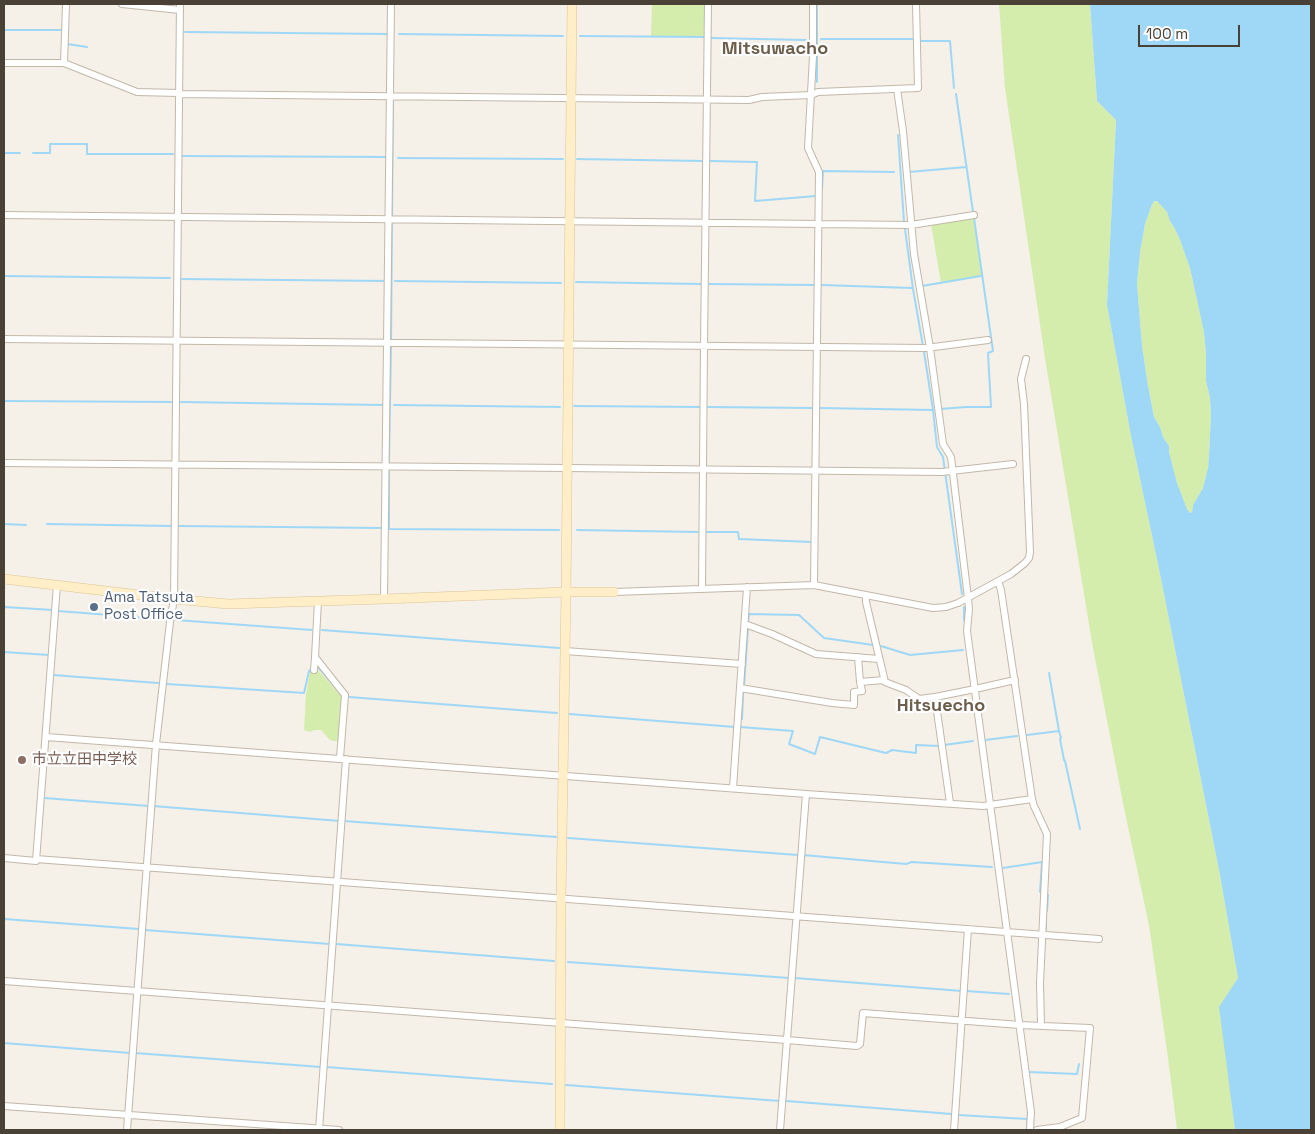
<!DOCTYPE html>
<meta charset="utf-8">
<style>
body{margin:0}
#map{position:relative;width:1315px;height:1134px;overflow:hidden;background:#f5f0e8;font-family:"Space Grotesk",sans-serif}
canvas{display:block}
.frame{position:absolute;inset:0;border:5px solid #494036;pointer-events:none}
.scale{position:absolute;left:1138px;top:25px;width:102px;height:22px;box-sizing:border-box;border:2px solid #494036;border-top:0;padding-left:6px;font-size:15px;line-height:18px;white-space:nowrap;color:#494036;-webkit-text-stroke:4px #fff;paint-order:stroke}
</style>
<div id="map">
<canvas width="1315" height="1134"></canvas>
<div class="frame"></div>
<div class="scale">100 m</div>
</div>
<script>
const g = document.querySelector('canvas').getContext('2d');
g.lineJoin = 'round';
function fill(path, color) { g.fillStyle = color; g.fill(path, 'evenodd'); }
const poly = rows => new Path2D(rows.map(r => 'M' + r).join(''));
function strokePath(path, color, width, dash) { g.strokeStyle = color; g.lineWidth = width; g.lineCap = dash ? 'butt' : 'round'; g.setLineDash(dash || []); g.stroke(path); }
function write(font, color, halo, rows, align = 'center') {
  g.font = font + ' "Space Grotesk","Noto Sans JP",sans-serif'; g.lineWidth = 4.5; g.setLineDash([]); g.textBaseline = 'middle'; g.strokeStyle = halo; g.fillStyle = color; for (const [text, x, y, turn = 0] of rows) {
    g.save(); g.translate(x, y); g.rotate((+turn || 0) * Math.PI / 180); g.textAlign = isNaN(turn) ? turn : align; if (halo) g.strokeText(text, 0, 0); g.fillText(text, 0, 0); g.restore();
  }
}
const green = poly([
 [652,4,705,4,704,37,651,37],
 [999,4,1090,4,1097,101,1116,120,1107,305,1131,436,1159,569,1219,870,1238,978,1220,1007,1235,1130,1177,1130,1168,1058,1149,925,1124,808,1093,648,1045,358,1005,88],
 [1154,201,1157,201,1167,212,1170,221,1175,229,1180,240,1190,268,1204,332,1206,354,1206,381,1210,398,1211,415,1209,456,1208,468,1203,488,1193,505,1192,512,1190,513,1187,509,1177,483,1169,452,1169,446,1163,437,1160,427,1154,417,1148,386,1142,346,1137,284,1140,253,1145,224,1151,207],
 [974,218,982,276,941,283,931,224],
 [318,670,342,697,339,741,333,741,329,739,321,730,314,730,310,732,304,730,306,695,310,671,315,674]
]);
const water = poly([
 [1090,4,1311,4,1311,1130,1235,1130,1219,1007,1238,978,1219,870,1159,569,1131,436,1107,305,1116,120,1097,101],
 [1154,201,1157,201,1167,212,1170,221,1175,229,1180,240,1190,268,1204,332,1206,354,1206,381,1210,398,1211,415,1209,456,1208,468,1203,488,1193,505,1192,512,1190,513,1187,509,1177,483,1169,452,1169,446,1163,437,1160,427,1154,417,1148,386,1142,346,1137,284,1140,253,1145,224,1151,207]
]);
const stream = poly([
 [4,30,61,30],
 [185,32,387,34],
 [399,34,563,36],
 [580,36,704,37],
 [711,38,806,40],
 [821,39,914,39],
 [920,41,950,41,954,88],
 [67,44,87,47],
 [817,82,817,4],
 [956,94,973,212],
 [898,135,904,222],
 [4,153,20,153],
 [33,153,50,153,50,144,87,144,87,154,173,154],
 [183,156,387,157],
 [398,158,563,159],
 [577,159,702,161],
 [710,161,757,162,755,201,816,196],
 [909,172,966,167],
 [822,189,823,171,894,172],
 [392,217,393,99],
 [905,229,913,289,923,346],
 [4,276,170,278],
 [182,279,386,281],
 [395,281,561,283],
 [576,282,701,284],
 [709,284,814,285],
 [822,285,912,288],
 [922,286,981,276],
 [391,340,392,223],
 [924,352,933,410,937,447,943,457,962,594],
 [4,401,171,402],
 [181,402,383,405],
 [394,405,560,407],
 [574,406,700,407],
 [708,407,813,408],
 [820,408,933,410],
 [940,409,966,407,991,407,988,353,993,351,974,218],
 [389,462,391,345],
 [389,470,389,529,559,530],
 [4,524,26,525],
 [47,524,171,526],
 [179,526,382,528],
 [577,530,698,532],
 [706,532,738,532,739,539,812,542],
 [4,607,53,610],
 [58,611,162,619],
 [176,620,312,630],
 [964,620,964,607],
 [748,623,749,614,799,615,824,638,873,645],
 [322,630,559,648],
 [881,646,910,655,963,650],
 [4,652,49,655,49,656],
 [319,668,336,688],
 [53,675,158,683],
 [167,684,304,693,309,671,311,670],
 [744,686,748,628],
 [349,697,557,713],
 [569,714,735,727],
 [742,719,743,694],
 [740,727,793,731,789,744,815,754,820,737,886,753,892,750,916,753,916,745,939,746],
 [1059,731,1061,738,1060,739,1064,760,1065,761,1080,829],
 [1027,735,1059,731,1049,673],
 [985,740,1017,736],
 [944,745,973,741],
 [44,798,149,806],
 [153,806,340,821],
 [344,821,556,837],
 [568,838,798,855],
 [803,855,906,864,912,862,992,867],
 [1003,868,1042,862,1040,892],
 [1047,911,1048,895],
 [4,919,139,929],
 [145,930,330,944],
 [1046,930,1046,919],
 [336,944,554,961],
 [568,962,789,978],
 [795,978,962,991],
 [966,991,1009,994],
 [4,1043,130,1053],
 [135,1053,321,1067],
 [326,1067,552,1084],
 [1029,1072,1077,1074,1079,1064],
 [566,1085,780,1101],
 [786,1101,952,1114],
 [958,1115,1027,1119],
 [1027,1130,1028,1110]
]);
const street = poly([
 [122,4,180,10],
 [813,4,813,56,808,148,819,172,814,585],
 [4,63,64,63,137,92,179,93],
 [64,63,66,4],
 [897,89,903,131,914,254,930,348,943,444,951,457,968,598,969,609,967,631,1031,1112,1030,1130],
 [179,94,749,100,762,97,811,95,818,92,918,88,916,4],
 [4,215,911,225,974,215],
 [4,339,926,348,988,340],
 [4,463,567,468,942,472,1013,464],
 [998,581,1001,590,1032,799,1034,806,1047,834,1040,983,1041,1025],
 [702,589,704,346,708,4],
 [614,592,814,585,933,608,946,607,958,603,1011,574,1025,563,1029,558,1030,552,1024,404,1021,379,1026,359],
 [866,595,866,602,885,682,906,690,919,699,935,697,950,803],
 [384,599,391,4],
 [318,601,315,657,345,695,340,758],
 [745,624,772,634,816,654,879,659],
 [565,651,742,664],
 [858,657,860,682],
 [314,670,315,657],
 [740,688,832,703,854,705,854,692,862,691,860,682,884,680],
 [935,697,975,689,1015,680],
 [46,737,806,794,983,806,1032,799],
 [733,788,747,587],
 [4,858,36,861,57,585],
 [36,859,1099,939],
 [4,981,787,1040,857,1046,860,1044,863,1013,1020,1025,1090,1028,1082,1118,1060,1127,1037,1130],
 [4,1106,339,1130],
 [127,1130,156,744,170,622,174,599,180,4],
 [319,1130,346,759],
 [780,1130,806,794],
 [954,1130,968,929]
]);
const secondary = poly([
 [4,579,174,599,228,604,384,599,566,592,614,592],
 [560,1130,561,898,566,592,572,4]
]);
const markers = [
 [94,607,5,"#5c6f8a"],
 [22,760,5,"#8d6e63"]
];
const serviceNames = [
 ["Ama Tatsuta",104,598],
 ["Post Office",104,615]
];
const educationNames = [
 ["市立立田中学校",32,760]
];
const quarterNames = [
 ["Mitsuwacho",775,49],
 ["Hitsuecho",941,706]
];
fill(green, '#d4edad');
fill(water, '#9fd8f7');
strokePath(stream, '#9fd8f7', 2);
strokePath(street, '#c2b8a9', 8);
strokePath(secondary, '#dcc596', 10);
strokePath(street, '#fff', 6);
strokePath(secondary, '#ffeec8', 9);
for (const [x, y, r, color] of markers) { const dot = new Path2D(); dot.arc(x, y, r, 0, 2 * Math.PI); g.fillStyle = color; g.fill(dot); strokePath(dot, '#fff', 2); }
write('15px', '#4e5e75', '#fff', serviceNames, 'left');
write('15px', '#785e54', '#fff', educationNames, 'left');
write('bold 18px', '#6d5e4c', '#fff', quarterNames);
</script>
